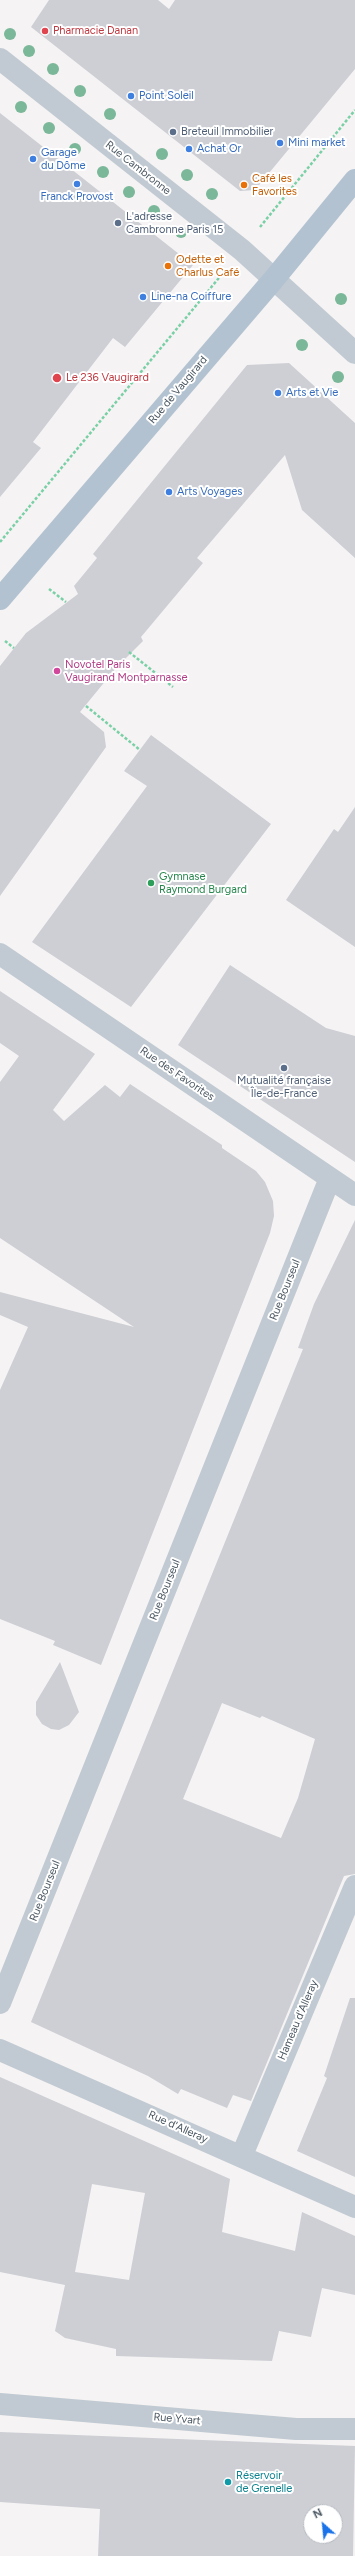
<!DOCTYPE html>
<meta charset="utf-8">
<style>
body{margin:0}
#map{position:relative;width:355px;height:2556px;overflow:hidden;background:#f5f3f3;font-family:Figtree,sans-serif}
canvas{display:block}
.north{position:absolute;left:303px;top:2504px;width:40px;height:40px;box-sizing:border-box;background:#fff;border:1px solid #b7bbc0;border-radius:50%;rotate:333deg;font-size:11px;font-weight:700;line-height:16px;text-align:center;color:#4a5661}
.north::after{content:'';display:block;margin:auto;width:14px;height:18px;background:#1a73e8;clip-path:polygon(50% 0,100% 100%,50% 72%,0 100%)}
</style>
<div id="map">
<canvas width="355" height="2556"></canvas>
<div class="north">N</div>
</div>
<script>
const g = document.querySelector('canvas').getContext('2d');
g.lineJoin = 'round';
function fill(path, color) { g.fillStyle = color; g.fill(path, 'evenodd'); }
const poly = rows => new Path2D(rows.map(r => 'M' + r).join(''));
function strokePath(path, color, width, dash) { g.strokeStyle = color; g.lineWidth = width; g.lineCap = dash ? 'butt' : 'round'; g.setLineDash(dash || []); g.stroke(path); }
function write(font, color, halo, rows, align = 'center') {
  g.font = font + ' Figtree,sans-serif'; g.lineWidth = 4; g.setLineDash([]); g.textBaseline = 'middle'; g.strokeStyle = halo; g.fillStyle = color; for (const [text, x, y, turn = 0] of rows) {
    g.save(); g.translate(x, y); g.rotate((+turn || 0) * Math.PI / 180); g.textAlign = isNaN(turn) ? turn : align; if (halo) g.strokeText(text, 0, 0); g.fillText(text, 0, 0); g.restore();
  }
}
const building = poly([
 [49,0,158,0,169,9,175,0,355,0,355,69,255,190,240,191,31,27],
 [0,113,193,265,125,347,113,338,33,442,41,448,0,497],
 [289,363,355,423,355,558,302,510,285,455,197,558,203,563,141,637,143,641,116,668,80,712,104,732,106,747,0,896,0,666,26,633,78,594,74,586,97,558,93,554,247,365],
 [151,735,271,824,131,1007,32,942,147,786,124,771],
 [355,807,355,947,286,900,334,829,338,832],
 [230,965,326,1028,355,1036,355,1162,178,1045],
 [0,991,95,1054,53,1110,64,1121,105,1085,120,1097,130,1084,222,1145,222,1148,256,1171,265,1182,273,1201,274,1216,270,1233,101,1665,53,1645,55,1641,0,1619,0,1390,28,1327,0,1315,0,1292,134,1327,0,1238,0,1082,19,1056,0,1043],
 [355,1220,355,1874,344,1876,251,2101,233,2095,227,2108,181,2089,178,2094,148,2076,31,2022,303,1349,298,1348,314,1304],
 [222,1703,260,1718,262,1716,315,1739,298,1798,281,1838,183,1799],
 [60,1662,79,1712,69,1725,59,1730,51,1729,42,1724,36,1715,36,1702],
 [350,1998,355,1998,355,2177,297,2151,327,2078,324,2076],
 [0,2077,230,2179,222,2232,295,2251,302,2212,355,2236,355,2295,322,2288,311,2337,279,2331,272,2361,116,2356,116,2349,65,2338,55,2331,65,2285,0,2272],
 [92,2184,145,2193,129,2280,75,2272],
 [0,2432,355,2446,353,2556,98,2556,100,2509,0,2502],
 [311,2512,335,2512,335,2536,311,2536]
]);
const path = poly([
 [260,227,355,110],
 [0,542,223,273],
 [49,589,66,602],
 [5,641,14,648],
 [129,652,173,687],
 [86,706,140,750]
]);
const minor = poly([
 [0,59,242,250,355,353],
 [0,954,355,1195],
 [0,2003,330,1178],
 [0,2050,355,2207],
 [242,2155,355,1886],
 [0,2404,296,2429,355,2429]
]);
const major = poly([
 [0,599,274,279,355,180]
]);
const trees = [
 [10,34],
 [29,51],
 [53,69],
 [80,91],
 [21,107],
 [110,114],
 [49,128],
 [75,149],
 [162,154],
 [103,172],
 [187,175],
 [129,192],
 [212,194],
 [154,211],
 [181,232],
 [341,299],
 [302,345],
 [338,377]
];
const markers = [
 [45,31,4,"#e0444e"],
 [131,96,4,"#3f7fe0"],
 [173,132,4,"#5c6f8a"],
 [280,143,4,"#3f7fe0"],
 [189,149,4,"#3f7fe0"],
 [33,159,4,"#3f7fe0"],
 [77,184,4,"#3f7fe0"],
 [244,185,4,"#e8710a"],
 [118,223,4,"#5c6f8a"],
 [168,266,4,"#e8710a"],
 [143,297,4,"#3f7fe0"],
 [57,378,5,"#e0444e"],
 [278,393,4,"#3f7fe0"],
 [169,492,4,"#3f7fe0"],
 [57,671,4,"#d1479c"],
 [151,883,4,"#2e9e5b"],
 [284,1068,4,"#5c6f8a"],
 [228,2482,4,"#0f9aa8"]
];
const healthNames = [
 ["Pharmacie Danan",53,31],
 ["Le 236 Vaugirard",66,378]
];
const shopNames = [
 ["Point Soleil",139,96],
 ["Mini market",288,143],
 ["Achat Or",197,149],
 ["Garage",41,153],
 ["du Dôme",41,166],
 ["Franck Provost",77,197,"center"],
 ["Line-na Coiffure",151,297],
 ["Arts et Vie",286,393],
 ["Arts Voyages",177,492]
];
const serviceNames = [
 ["Breteuil Immobilier",181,132],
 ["L'adresse",126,217],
 ["Cambronne Paris 15",126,230],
 ["Mutualité française",284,1081,"center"],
 ["Île-de-France",284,1094,"center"]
];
const streetNames = [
 ["Rue Cambronne",138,168,38],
 ["Rue de Vaugirard",178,390,-50],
 ["Rue des Favorites",177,1074,34],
 ["Rue Bourseul",285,1290,-68],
 ["Rue Bourseul",165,1590,-68],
 ["Rue Bourseul",45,1891,-68],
 ["Hameau d'Alleray",298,2020,-67],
 ["Rue d'Alleray",178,2127,24],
 ["Rue Yvart",177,2419,5]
];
const foodNames = [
 ["Café les",252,179],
 ["Favorites",252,192],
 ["Odette et",176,260],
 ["Charlus Café",176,273]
];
const hotelNames = [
 ["Novotel Paris",65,665],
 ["Vaugirand Montparnasse",65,678]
];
const leisureNames = [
 ["Gymnase",159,877],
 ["Raymond Burgard",159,890]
];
const cultureNames = [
 ["Réservoir",236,2476],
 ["de Grenelle",236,2489]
];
fill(building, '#cdcfd5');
strokePath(path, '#7ad0a6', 2.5, [3, 2]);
strokePath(minor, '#c1cad2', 22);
strokePath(major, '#b3c2d1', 22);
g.fillStyle = '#7bb799';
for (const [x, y] of trees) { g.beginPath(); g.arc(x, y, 6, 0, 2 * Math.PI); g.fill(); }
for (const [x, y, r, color] of markers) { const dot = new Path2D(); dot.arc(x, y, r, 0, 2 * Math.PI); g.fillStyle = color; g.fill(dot); strokePath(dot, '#fff', 1.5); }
write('11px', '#be3a42', '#fff', healthNames, 'left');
write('11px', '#366cbe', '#fff', shopNames, 'left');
write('11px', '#4e5e75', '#fff', serviceNames, 'left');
write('11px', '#4a5661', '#fff', streetNames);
write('11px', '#c56008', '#fff', foodNames, 'left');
write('11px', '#b23c85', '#fff', hotelNames, 'left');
write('11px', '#27864d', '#fff', leisureNames, 'left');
write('11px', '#0d838f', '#fff', cultureNames, 'left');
</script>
